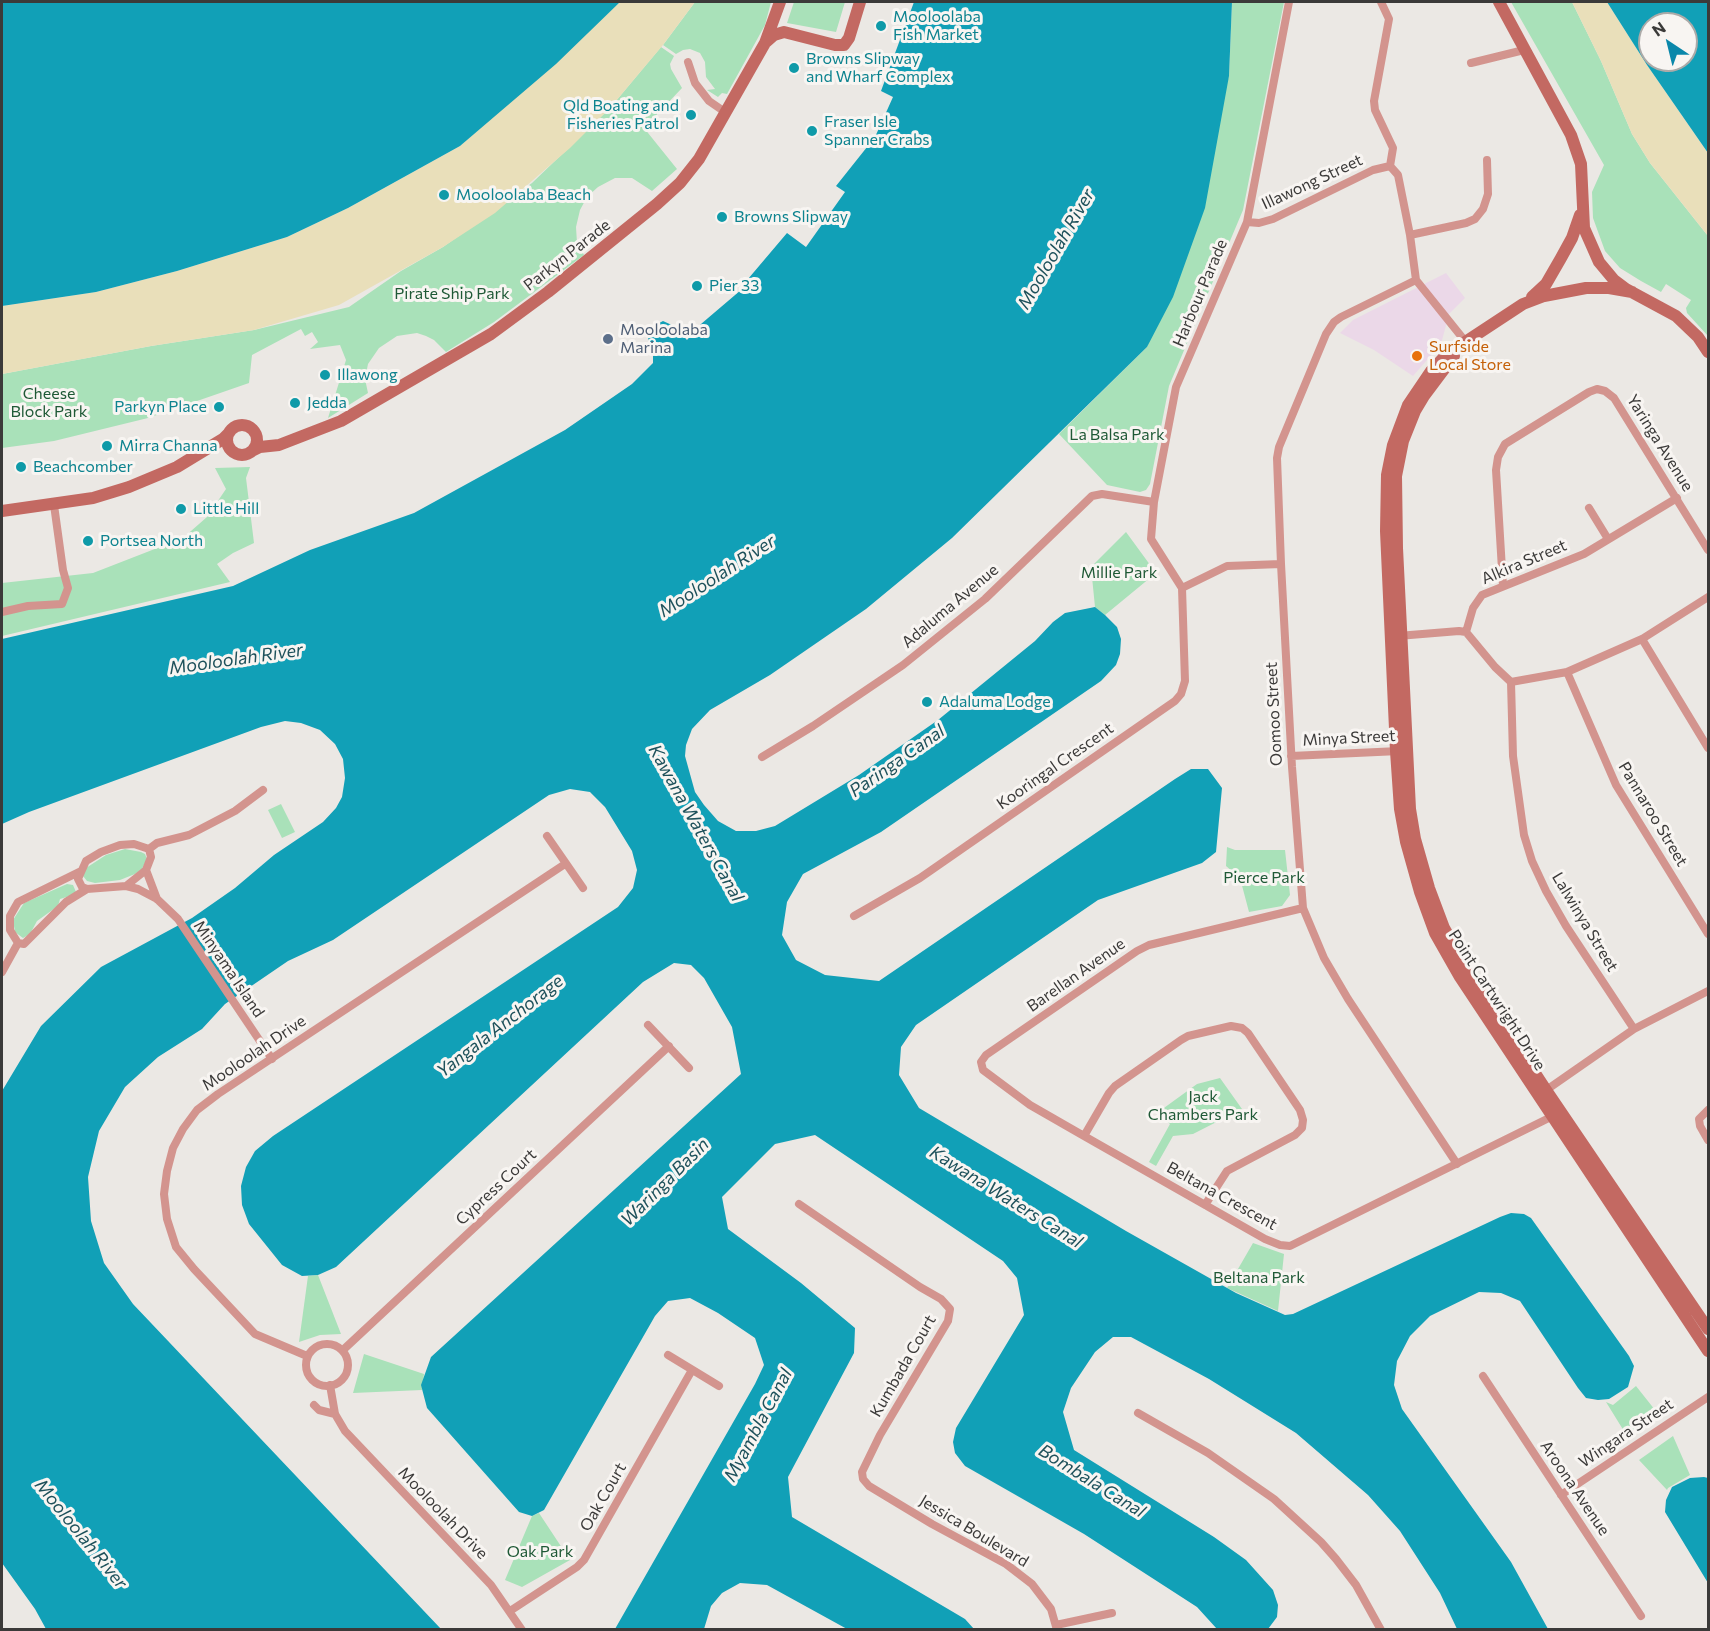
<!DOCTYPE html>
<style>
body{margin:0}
#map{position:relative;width:1710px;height:1631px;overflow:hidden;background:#ebe8e4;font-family:Commissioner,sans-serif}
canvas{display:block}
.frame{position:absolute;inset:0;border:3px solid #3b3a39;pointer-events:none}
.north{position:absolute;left:1638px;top:12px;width:60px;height:60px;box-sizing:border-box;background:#f8f5f2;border:2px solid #acaaa8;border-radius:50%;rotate:325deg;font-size:16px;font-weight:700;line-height:24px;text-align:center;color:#3b3a39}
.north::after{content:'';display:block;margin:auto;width:21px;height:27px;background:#0a87aa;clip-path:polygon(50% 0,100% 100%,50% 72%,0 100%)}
</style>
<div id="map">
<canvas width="1710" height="1631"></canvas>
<div class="frame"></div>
<div class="north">N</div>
</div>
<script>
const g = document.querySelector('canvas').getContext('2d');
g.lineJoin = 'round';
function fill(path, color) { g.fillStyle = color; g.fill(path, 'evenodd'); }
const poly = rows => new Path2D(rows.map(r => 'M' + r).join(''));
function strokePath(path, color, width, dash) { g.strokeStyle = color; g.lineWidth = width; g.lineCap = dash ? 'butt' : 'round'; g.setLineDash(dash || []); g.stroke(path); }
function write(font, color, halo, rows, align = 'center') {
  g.font = font + ' Commissioner,sans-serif'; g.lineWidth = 6; g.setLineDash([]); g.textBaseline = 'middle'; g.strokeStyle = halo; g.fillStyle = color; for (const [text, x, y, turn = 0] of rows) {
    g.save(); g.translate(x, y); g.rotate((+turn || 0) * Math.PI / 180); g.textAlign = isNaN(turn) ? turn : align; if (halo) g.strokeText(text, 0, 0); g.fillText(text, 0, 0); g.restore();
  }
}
const commercial = poly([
 [1446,273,1465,298,1449,314,1441,344,1413,376,1374,350,1340,333,1353,320]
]);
const green = poly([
 [695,2,771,2,765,25,727,94,722,93,718,97,707,90,715,89,706,77,705,62,700,53,690,49,683,50,676,54,663,45],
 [794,2,845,2,836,32,787,23],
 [1232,2,1284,2,1243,210,1169,386,1150,484,1146,490,1140,492,1107,485,1059,434,1147,347,1229,76],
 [1511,2,1572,2,1601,61,1632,134,1650,163,1708,236,1708,336,1687,313,1686,308,1691,300,1666,284,1661,292,1641,281,1620,268,1605,251,1593,218,1592,192,1604,165],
 [661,47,674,56,670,64,671,69,682,88,644,128,677,169,652,191,632,178,615,178,598,187,587,197,580,210,576,227,577,243,584,255,494,322,446,352,434,340,426,336,417,333,397,336,379,348,368,364,365,379,368,393,328,418,346,360,340,345,310,349,318,342,312,332,305,336,301,329,252,355,249,383,148,418,54,441,2,448,2,374,151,346,254,330,349,307,401,271,443,247,532,183,610,108],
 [250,467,246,478,254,543,233,553,217,564,230,582,2,636,2,583,93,573,183,538,207,517,226,489,215,468],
 [1126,532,1156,573,1105,615,1095,607,1091,567],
 [281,804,295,832,282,838,268,810],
 [1227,847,1235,850,1285,850,1290,895,1282,906,1249,912,1240,878,1226,866],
 [125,849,141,852,145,854,147,859,142,869,135,874,120,880,95,883,87,881,83,876,86,868,106,855],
 [67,884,73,885,76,892,70,896,60,899,58,906,37,921,30,934,23,938,15,932,13,920,24,903],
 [1220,1078,1242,1109,1193,1134,1173,1136,1156,1166,1149,1162,1170,1124,1157,1113,1197,1084],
 [1253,1243,1284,1254,1278,1311,1227,1288],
 [318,1275,341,1334,320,1335,299,1342,308,1276],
 [364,1354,424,1374,422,1390,353,1393],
 [1636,1386,1659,1415,1627,1436,1606,1402,1613,1405],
 [1673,1436,1690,1475,1668,1488,1667,1490,1639,1460],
 [539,1513,570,1560,522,1587,505,1580,532,1516]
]);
const sand = poly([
 [620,2,695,2,663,45,610,108,570,148,495,213,443,247,339,305,254,330,151,346,2,374,2,306,96,292,177,271,287,237,348,208,460,146],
 [1572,2,1607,2,1647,65,1708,153,1708,236,1650,163,1632,134,1601,61]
]);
const water = poly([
 [2,2,620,2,556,64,460,146,348,208,287,237,177,271,96,292,2,306],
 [914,2,1232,2,1229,76,1205,208,1173,297,1147,347,952,538,866,609,770,675,710,710,692,729,686,745,685,756,695,792,704,805,718,821,736,831,756,831,775,826,859,775,938,720,1035,641,1053,622,1065,613,1095,607,1105,615,1117,627,1121,639,1120,654,1116,665,1101,681,881,832,803,874,787,902,782,935,796,960,825,975,879,981,1175,779,1191,769,1208,769,1222,788,1216,852,1202,863,1098,900,916,1025,901,1047,899,1075,919,1108,1126,1231,1236,1293,1285,1315,1293,1314,1500,1217,1511,1213,1524,1214,1531,1218,1629,1356,1634,1366,1628,1387,1609,1399,1598,1400,1586,1398,1578,1388,1520,1301,1501,1293,1479,1292,1430,1316,1410,1336,1397,1361,1394,1385,1402,1409,1511,1562,1548,1629,1457,1629,1440,1593,1400,1531,1368,1495,1296,1433,1209,1379,1131,1337,1113,1337,1095,1352,1071,1388,1063,1412,1074,1450,1214,1537,1246,1560,1273,1590,1278,1605,1277,1617,1268,1629,1217,1629,1197,1607,1084,1534,965,1466,955,1453,953,1442,956,1428,1024,1315,1017,1278,1003,1261,815,1135,775,1144,722,1197,728,1229,801,1283,855,1328,854,1353,788,1477,792,1517,965,1619,974,1629,847,1629,767,1585,740,1583,722,1593,711,1606,704,1629,615,1629,755,1384,764,1365,755,1338,718,1313,690,1298,668,1301,655,1316,544,1510,532,1516,519,1512,427,1408,421,1385,431,1357,741,1074,732,1027,704,978,691,965,674,963,643,982,336,1267,318,1275,302,1276,282,1265,249,1224,242,1205,241,1186,246,1167,255,1151,273,1136,618,907,633,888,637,870,632,851,605,807,590,792,570,789,549,795,333,940,288,961,225,1004,202,1029,158,1057,125,1087,99,1131,88,1177,91,1221,104,1263,133,1304,441,1629,46,1629,35,1609,2,1563,2,1091,41,1026,101,967,192,918,235,888,274,855,323,822,336,808,342,797,345,778,343,759,335,744,320,730,301,723,285,721,261,727,29,812,2,824,2,639,233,586,310,550,414,513,565,430,632,384,653,363,653,356,649,353,650,345,646,330,663,321,674,326,687,340,701,324,748,284,748,279,787,233,806,247,845,192,836,186,875,137,893,97,881,91],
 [1607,2,1708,2,1708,153,1647,65],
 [1650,24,1686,24,1686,60,1650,60],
 [1704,1477,1708,1478,1708,1583,1665,1512,1666,1500,1672,1487,1690,1478]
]);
const street = poly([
 [1381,2,1389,19,1374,101,1375,110,1393,148,1390,166,1398,175,1410,235,1416,280,1465,341],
 [688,62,695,83,709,101,725,112],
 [1471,63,1524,50],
 [1247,222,1259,223,1273,219,1373,170,1390,166],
 [1410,235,1466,223,1475,219,1483,209,1488,194,1487,160],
 [1416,280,1341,317,1334,322,1326,334,1279,447,1277,458,1281,564,1292,767,1303,908,1324,958,1348,999,1457,1164],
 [1589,508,1608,539],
 [1503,586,1496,470,1498,457,1505,444,1589,392,1597,389,1605,391,1614,398,1708,550],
 [1182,588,1151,539,1154,502,1176,387,1247,222,1289,2],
 [1182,588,1227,566,1281,564],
 [2,612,28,606,62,604,68,588,63,570,54,505],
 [1466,632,1495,667,1511,682,1567,672,1642,639,1708,597],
 [1466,632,1473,608,1482,595,1584,554,1677,498],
 [1398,636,1459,631,1466,632],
 [1642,639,1708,748],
 [1567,672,1616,785,1708,934],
 [1511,682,1513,756,1524,835,1532,861,1546,891,1566,926,1634,1029],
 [1291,756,1399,751],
 [762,757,813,726,903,665,985,599,1092,496,1102,494,1154,502],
 [547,836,583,888],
 [149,849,157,843,189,835,235,811,263,790],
 [149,849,151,857,146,870,157,899],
 [126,886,146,870],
 [87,889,82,887,78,879,86,861,101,852,120,845,134,844,149,849],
 [1303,908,1149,945,1137,951,986,1055,981,1062,983,1070,1030,1105,1084,1136,1265,1239,1280,1245,1290,1246,1555,1115],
 [854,916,920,878,1175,701,1181,694,1185,681,1182,588],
 [18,943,24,944,66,902,87,889,126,886,138,889,157,899,178,919,272,1059],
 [18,943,10,930,10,916,18,902,81,871],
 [2,972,18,943],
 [648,1025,689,1068],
 [1542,1093,1634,1029,1708,991],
 [1708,1110,1699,1119,1700,1126,1708,1140],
 [1084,1136,1109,1093,1115,1086,1181,1040,1188,1036,1231,1026,1242,1028,1248,1033,1300,1110,1303,1120,1302,1128,1295,1135,1227,1171,1205,1205],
 [799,1204,920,1287,941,1299,950,1309,948,1321,880,1435,862,1472,863,1479,869,1486,932,1524,1006,1564,1032,1584,1051,1609,1057,1630],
 '306 1365a21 21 0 1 1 42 0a21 21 0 1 1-42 0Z',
 [343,1350,669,1046],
 [668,1355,719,1386],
 [307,1356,255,1334,194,1269,176,1247,167,1219,164,1194,167,1171,173,1148,183,1129,197,1110,218,1094,565,864],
 [1483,1376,1641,1616],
 [330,1385,335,1414,345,1431,491,1585,522,1630],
 [314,1405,319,1410,335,1414],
 [1138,1413,1208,1453,1274,1499,1321,1542,1336,1559,1356,1585,1381,1630],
 [1561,1495,1708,1397],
 [510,1611,577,1567,584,1560,692,1370],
 [1056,1625,1112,1613]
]);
const secondary = poly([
 [1499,2,1571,135,1581,164,1584,228,1599,262,1614,280,1626,289,1676,316,1698,337,1708,352],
 [766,42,774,35,784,32,835,45,844,45,849,38,860,2],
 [1632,292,1609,288,1586,288,1544,296,1523,304,1447,354,1431,371,1408,405,1393,445,1387,475,1386,531,1396,751,1400,809,1406,842,1420,892,1435,933,1460,977,1708,1351],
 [1532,297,1546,284,1561,258,1572,238,1580,215],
 [1454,356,1424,396,1415,411,1403,441,1396,476,1397,548,1410,809,1415,839,1429,888,1444,928,1468,971,1546,1090,1708,1329],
 '227 440a15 15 0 1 1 30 0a15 15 0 1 1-30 0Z',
 [252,451,260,447,279,445,341,421,491,334,548,292,657,204,680,183,699,159,765,43,780,2],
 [2,511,93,498,129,487,177,467,223,439,229,433]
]);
const markers = [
 [881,26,6,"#0f9aa8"],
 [794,68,6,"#0f9aa8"],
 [691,115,6,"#0f9aa8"],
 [812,131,6,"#0f9aa8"],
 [444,195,6,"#0f9aa8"],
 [722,217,6,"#0f9aa8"],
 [697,286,6,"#0f9aa8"],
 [608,339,6,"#5c6f8a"],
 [1417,356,6,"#e8710a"],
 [325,375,6,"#0f9aa8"],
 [295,403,6,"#0f9aa8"],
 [219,407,6,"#0f9aa8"],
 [107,446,6,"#0f9aa8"],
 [21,467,6,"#0f9aa8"],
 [181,509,6,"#0f9aa8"],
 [88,541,6,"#0f9aa8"],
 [927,702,6,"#0f9aa8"]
];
const cultureNames = [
 ["Mooloolaba",893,17],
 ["Fish Market",893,35],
 ["Browns Slipway",806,59],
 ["and Wharf Complex",806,77],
 ["Qld Boating and",679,106,"right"],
 ["Fisheries Patrol",679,124,"right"],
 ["Fraser Isle",824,122],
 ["Spanner Crabs",824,140],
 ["Mooloolaba Beach",456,195],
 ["Browns Slipway",734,217],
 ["Pier 33",709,286],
 ["Illawong",337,375],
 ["Jedda",307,403],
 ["Parkyn Place",207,407,"right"],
 ["Mirra Channa",119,446],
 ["Beachcomber",33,467],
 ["Little Hill",193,509],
 ["Portsea North",100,541],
 ["Adaluma Lodge",939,702]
];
const streetNames = [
 ["Illawong Street",1312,182,-25],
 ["Parkyn Parade",567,255,-38],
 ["Harbour Parade",1200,293,-67],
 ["Yaringa Avenue",1660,443,58],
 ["Alkira Street",1524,562,-23],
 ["Adaluma Avenue",950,606,-40],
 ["Oomoo Street",1274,714,-93],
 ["Minya Street",1349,738,-3],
 ["Kooringal Crescent",1055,766,-35],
 ["Pannaroo Street",1653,814,59],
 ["Lalwinya Street",1585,922,59],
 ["Minyama Island",229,969,56],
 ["Barellan Avenue",1076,975,-35],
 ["Point Cartwright Drive",1497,1000,57],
 ["Mooloolah Drive",254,1053,-34],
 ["Cypress Court",496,1187,-43],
 ["Beltana Crescent",1222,1196,29],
 ["Kumbada Court",903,1366,-60],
 ["Wingara Street",1626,1433,-34],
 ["Aroona Avenue",1575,1488,56],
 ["Oak Court",603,1497,-60],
 ["Mooloolah Drive",443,1513,46],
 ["Jessica Boulevard",974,1531,31]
];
const parkNames = [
 ["Pirate Ship Park",452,294],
 ["Cheese",49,394],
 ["Block Park",49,412],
 ["La Balsa Park",1117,435],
 ["Millie Park",1119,573],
 ["Pierce Park",1264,878],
 ["Jack",1203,1097],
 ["Chambers Park",1203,1115],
 ["Beltana Park",1259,1278],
 ["Oak Park",540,1552]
];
const serviceNames = [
 ["Mooloolaba",620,330],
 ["Marina",620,348]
];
const foodNames = [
 ["Surfside",1429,347],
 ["Local Store",1429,365]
];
const waterNames = [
 ["Mooloolah River",1056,249,-60],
 ["Mooloolah River",717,576,-33],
 ["Mooloolah River",236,659,-8],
 ["Paringa Canal",897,761,-35],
 ["Kawana Waters Canal",696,823,61],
 ["Yangala Anchorage",500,1026,-38],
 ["Waringa Basin",665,1182,-45],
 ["Kawana Waters Canal",1006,1197,32],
 ["Myambla Canal",758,1425,-62],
 ["Bombala Canal",1092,1481,32],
 ["Mooloolah River",81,1534,51]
];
fill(commercial, '#ebd8e8');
fill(green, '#a9e1b9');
fill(sand, '#e9dfba');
fill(water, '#11a0b7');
strokePath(street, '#d3948e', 8);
strokePath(secondary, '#c36962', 12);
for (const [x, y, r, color] of markers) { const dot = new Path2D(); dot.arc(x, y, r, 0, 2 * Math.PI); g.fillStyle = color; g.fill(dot); strokePath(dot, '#f8f5f2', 2); }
write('16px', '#0d838f', '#f8f5f2', cultureNames, 'left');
write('16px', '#3b3a39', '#f8f5f2', streetNames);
write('16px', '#1f5936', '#f8f5f2', parkNames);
write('16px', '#4e5e75', '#f8f5f2', serviceNames, 'left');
write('16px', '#c56008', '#f8f5f2', foodNames, 'left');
write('italic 18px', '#1e515b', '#f8f5f2', waterNames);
</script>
